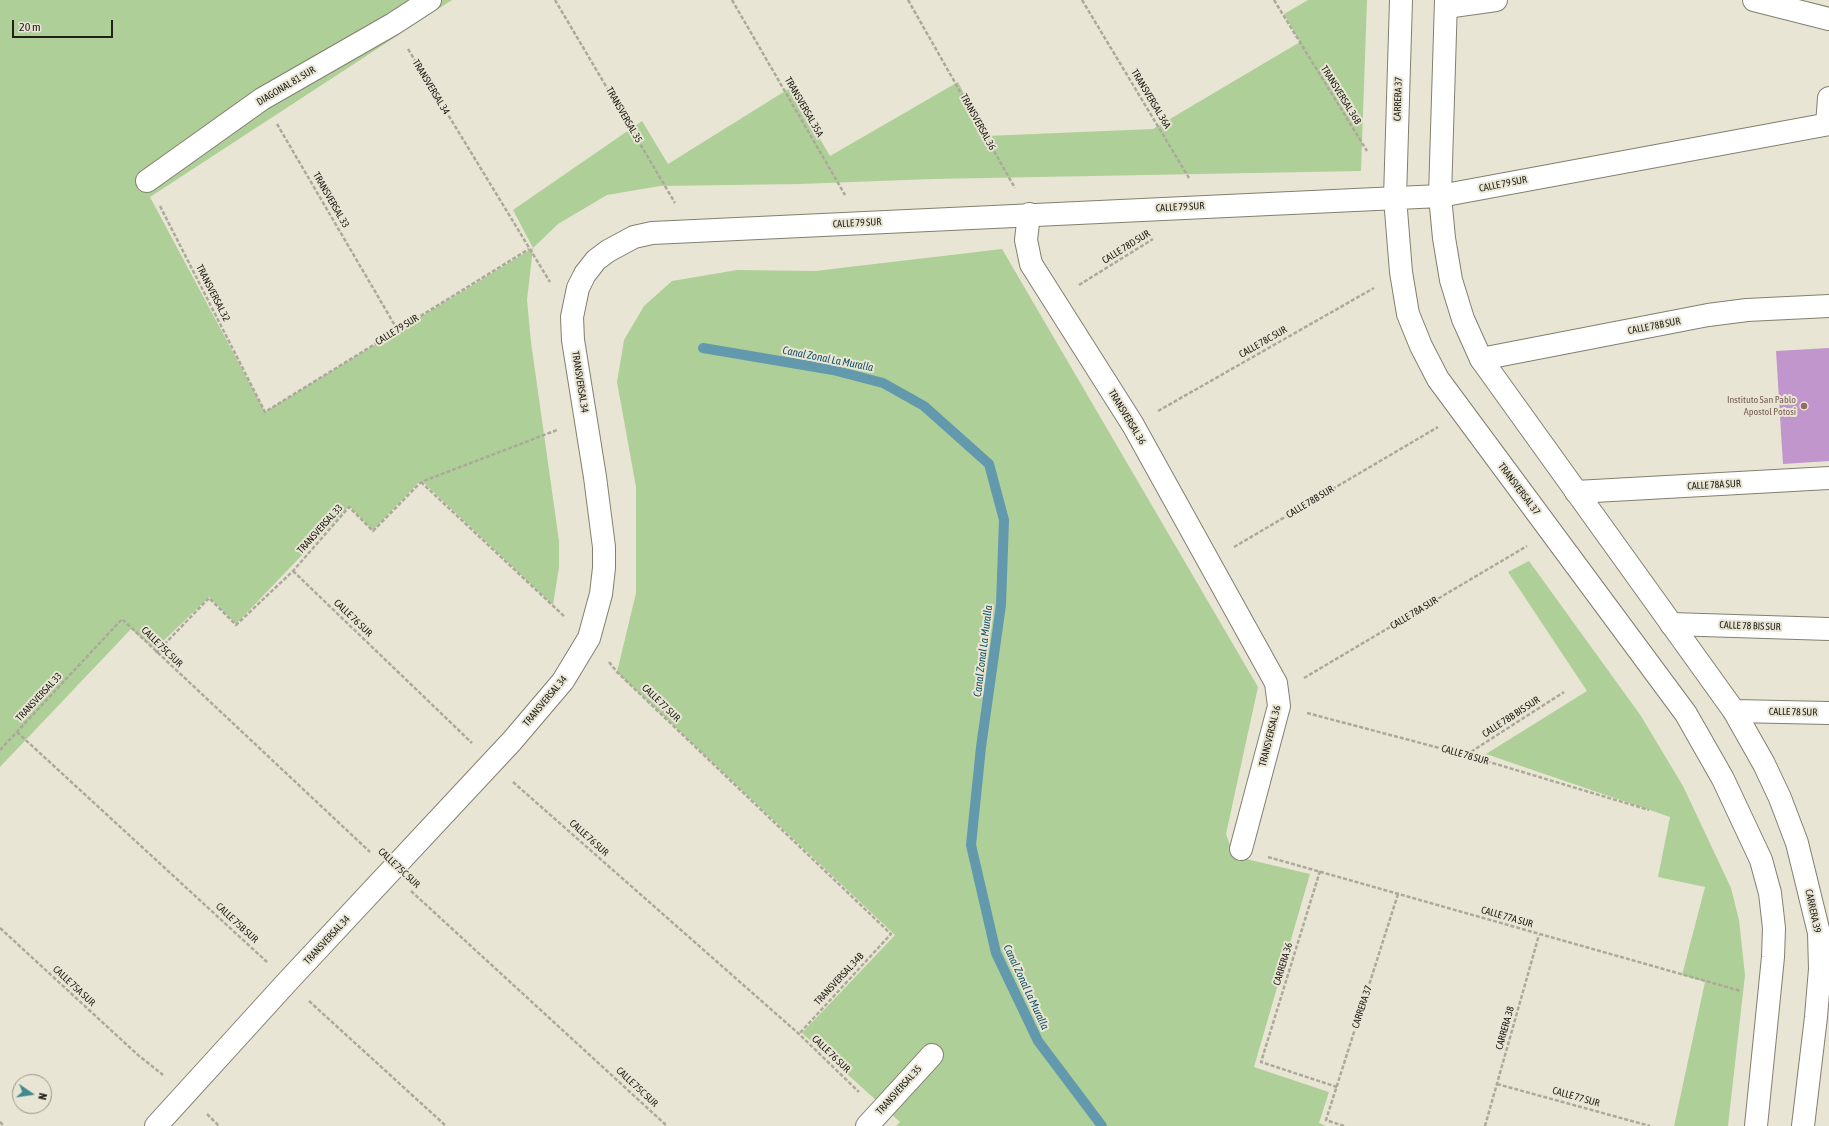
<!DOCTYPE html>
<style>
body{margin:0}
#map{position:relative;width:1829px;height:1126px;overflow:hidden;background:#e9e5d4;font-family:"Asap Condensed",sans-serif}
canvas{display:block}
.north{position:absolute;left:12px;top:1074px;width:40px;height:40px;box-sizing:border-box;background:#e9e5d4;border:1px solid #999689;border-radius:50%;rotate:103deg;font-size:11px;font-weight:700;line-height:16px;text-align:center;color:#212019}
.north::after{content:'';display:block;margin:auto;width:14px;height:18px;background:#41898f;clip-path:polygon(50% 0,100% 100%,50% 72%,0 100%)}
.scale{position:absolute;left:12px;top:20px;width:101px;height:18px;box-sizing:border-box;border:2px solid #212019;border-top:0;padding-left:5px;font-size:12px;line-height:14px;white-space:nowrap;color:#212019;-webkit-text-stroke:3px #e9e5d4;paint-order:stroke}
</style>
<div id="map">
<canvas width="1829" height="1126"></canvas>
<div class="north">N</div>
<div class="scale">20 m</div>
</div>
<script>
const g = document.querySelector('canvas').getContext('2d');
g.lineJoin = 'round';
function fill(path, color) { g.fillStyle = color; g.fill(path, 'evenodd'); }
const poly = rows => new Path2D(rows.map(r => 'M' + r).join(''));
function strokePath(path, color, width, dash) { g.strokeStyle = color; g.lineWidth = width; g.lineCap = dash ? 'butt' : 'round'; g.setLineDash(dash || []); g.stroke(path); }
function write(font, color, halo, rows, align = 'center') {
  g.font = font + ' "Asap Condensed",sans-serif'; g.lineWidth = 4; g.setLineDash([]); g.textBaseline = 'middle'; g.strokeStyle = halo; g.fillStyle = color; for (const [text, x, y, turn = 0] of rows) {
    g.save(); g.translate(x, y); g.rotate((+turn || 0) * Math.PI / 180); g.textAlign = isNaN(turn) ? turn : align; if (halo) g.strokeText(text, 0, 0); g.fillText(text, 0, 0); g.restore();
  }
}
const green = poly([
 [0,0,452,0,150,197,265,412,533,248,513,210,642,121,668,164,790,88,830,156,958,82,986,136,1153,129,1300,42,1284,14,1308,0,1367,0,1361,171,932,179,800,184,660,186,607,195,558,224,533,248,527,300,531,342,559,541,559,567,553,605,421,480,373,530,349,506,236,624,209,597,155,649,131,629,0,767],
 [1002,249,1258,687,1226,834,1232,851,1246,859,1310,874,1254,1067,1329,1092,1319,1123,1326,1126,896,1126,900,1122,802,1033,895,935,617,672,636,593,636,487,617,382,624,340,644,306,672,281,737,270,815,271],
 [1529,561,1641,716,1683,786,1731,888,1739,920,1745,975,1728,1126,1674,1126,1705,982,1682,975,1705,887,1658,877,1670,817,1486,754,1587,691,1508,572]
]);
const stream = poly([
 [703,348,833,370,883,383,924,406,989,464,1004,520,1001,605,981,747,971,845,996,953,1038,1041,1102,1126]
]);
const building = poly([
 [1829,348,1829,461,1783,464,1776,351]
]);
const path = poly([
 [555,0,675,203],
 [732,0,845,195],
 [908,0,1015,188],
 [1082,0,1189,178],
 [1274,0,1367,151],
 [408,49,550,282],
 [277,124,397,329],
 [160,206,265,412,529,249],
 [1079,285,1153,239],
 [1158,411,1374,288],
 [421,482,565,617],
 [1234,547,1438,427],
 [293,571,472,743],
 [156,653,209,598,236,625,293,571,349,507,373,531,421,482,557,430],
 [609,662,617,672,891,934,799,1034],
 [1304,678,1527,546],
 [1307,713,1466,755,1649,810],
 [17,732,267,962],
 [0,750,122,619,370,852],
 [1466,755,1564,692],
 [513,782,799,1034,859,1092],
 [1268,857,1741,991],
 [1320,871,1261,1062,1337,1087],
 [411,891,667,1126],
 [0,928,138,1055,163,1075],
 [309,1001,446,1126],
 [1497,1084,1650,1126],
 [207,1114,219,1126],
 [0,1122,4,1126],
 [1344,1126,1326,1120,1398,894],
 [1485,1126,1539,935]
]);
const street = poly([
 [1446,0,1440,196,1829,124],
 [1754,0,1829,19],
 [1446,7,1496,0],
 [1827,124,1829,98],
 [147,181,262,99,393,24,430,0],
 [1395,198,1401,0],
 [1029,214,1026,240,1031,264,1133,425,1276,683,1279,706,1241,849],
 [1481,359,1708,315,1747,310,1829,306],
 [1576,492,1829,478],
 [1671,624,1829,629],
 [1734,711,1829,713],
 [867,1126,932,1055]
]);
const secondary = poly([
 [1395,198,1401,272,1408,314,1421,346,1438,379,1686,714,1723,779,1761,860,1770,893,1774,928,1773,957,1756,1126],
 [156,1126,288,981,512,741,563,681,589,638,601,594,604,568,604,547,595,477,573,340,572,317,578,288,585,274,596,260,608,251,634,237,652,233,1440,196,1444,238,1451,280,1463,319,1481,359,1734,711,1764,764,1780,798,1797,843,1819,933,1820,969,1816,1017,1803,1126]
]);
const markers = [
 [1804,406,4,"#8d6e63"]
];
const streetNames = [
 ["DIAGONAL 81 SUR",286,86,-31],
 ["TRANSVERSAL 34",431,87,59],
 ["TRANSVERSAL 36B",1341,95,58],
 ["TRANSVERSAL 36A",1151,99,59],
 ["CARRERA 37",1398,99,-88],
 ["TRANSVERSAL 35A",804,107,60],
 ["TRANSVERSAL 35",624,115,60],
 ["TRANSVERSAL 36",978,122,61],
 ["CALLE 79 SUR",1503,184,-11],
 ["TRANSVERSAL 33",331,200,60],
 ["CALLE 79 SUR",1180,207,-3],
 ["CALLE 79 SUR",857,223,-3],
 ["CALLE 78D SUR",1126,247,-32],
 ["TRANSVERSAL 32",213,293,63],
 ["CALLE 78B SUR",1654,326,-11],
 ["CALLE 79 SUR",397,330,-32],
 ["CALLE 78C SUR",1263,342,-30],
 ["TRANSVERSAL 34",580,382,81],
 ["TRANSVERSAL 36",1127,417,59],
 ["CALLE 78A SUR",1714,485,-3],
 ["TRANSVERSAL 37",1519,489,53],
 ["CALLE 78B SUR",1310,502,-31],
 ["TRANSVERSAL 33",320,529,-48],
 ["CALLE 78A SUR",1414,613,-31],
 ["CALLE 76 SUR",353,618,44],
 ["CALLE 78 BIS SUR",1750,626,2],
 ["CALLE 75C SUR",162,647,44],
 ["TRANSVERSAL 33",39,697,-47],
 ["TRANSVERSAL 34",545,701,-50],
 ["CALLE 77 SUR",661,703,44],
 ["CALLE 78 SUR",1793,712,1],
 ["CALLE 78B BIS SUR",1511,717,-33],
 ["TRANSVERSAL 36",1270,736,-76],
 ["CALLE 78 SUR",1465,755,16],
 ["CALLE 76 SUR",589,838,42],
 ["CALLE 75C SUR",399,868,43],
 ["CARRERA 39",1813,911,78],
 ["CALLE 77A SUR",1507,917,16],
 ["CALLE 75B SUR",237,923,43],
 ["TRANSVERSAL 34",327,940,-47],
 ["CARRERA 36",1283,964,-73],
 ["TRANSVERSAL 34B",839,979,-47],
 ["CALLE 75A SUR",74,986,43],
 ["CARRERA 37",1362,1007,-72],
 ["CARRERA 38",1505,1028,-74],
 ["CALLE 76 SUR",831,1054,44],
 ["CALLE 75C SUR",637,1087,43],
 ["TRANSVERSAL 35",899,1090,-48],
 ["CALLE 77 SUR",1576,1097,16]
];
const educationNames = [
 ["Instituto San Pablo",1796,400],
 ["Apostol Potosi",1796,412]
];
const waterNames = [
 ["Canal Zonal La Muralla",828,359,11],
 ["Canal Zonal La Muralla",983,651,-83],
 ["Canal Zonal La Muralla",1026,987,65]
];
fill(green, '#afcf98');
strokePath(stream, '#6399ad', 10);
fill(building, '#c196cc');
strokePath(street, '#837f6f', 24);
strokePath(secondary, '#837f6f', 24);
strokePath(path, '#aca99b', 2.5, [4, 2]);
strokePath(street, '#fff', 22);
strokePath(secondary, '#fff', 22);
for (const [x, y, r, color] of markers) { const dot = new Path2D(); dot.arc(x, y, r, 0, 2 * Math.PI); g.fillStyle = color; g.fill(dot); strokePath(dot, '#e9e5d4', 1.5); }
write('10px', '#212019', '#e9e5d4', streetNames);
write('10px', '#785e54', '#e9e5d4', educationNames, 'right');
write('italic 11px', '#0e5066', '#e9e5d4', waterNames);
</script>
